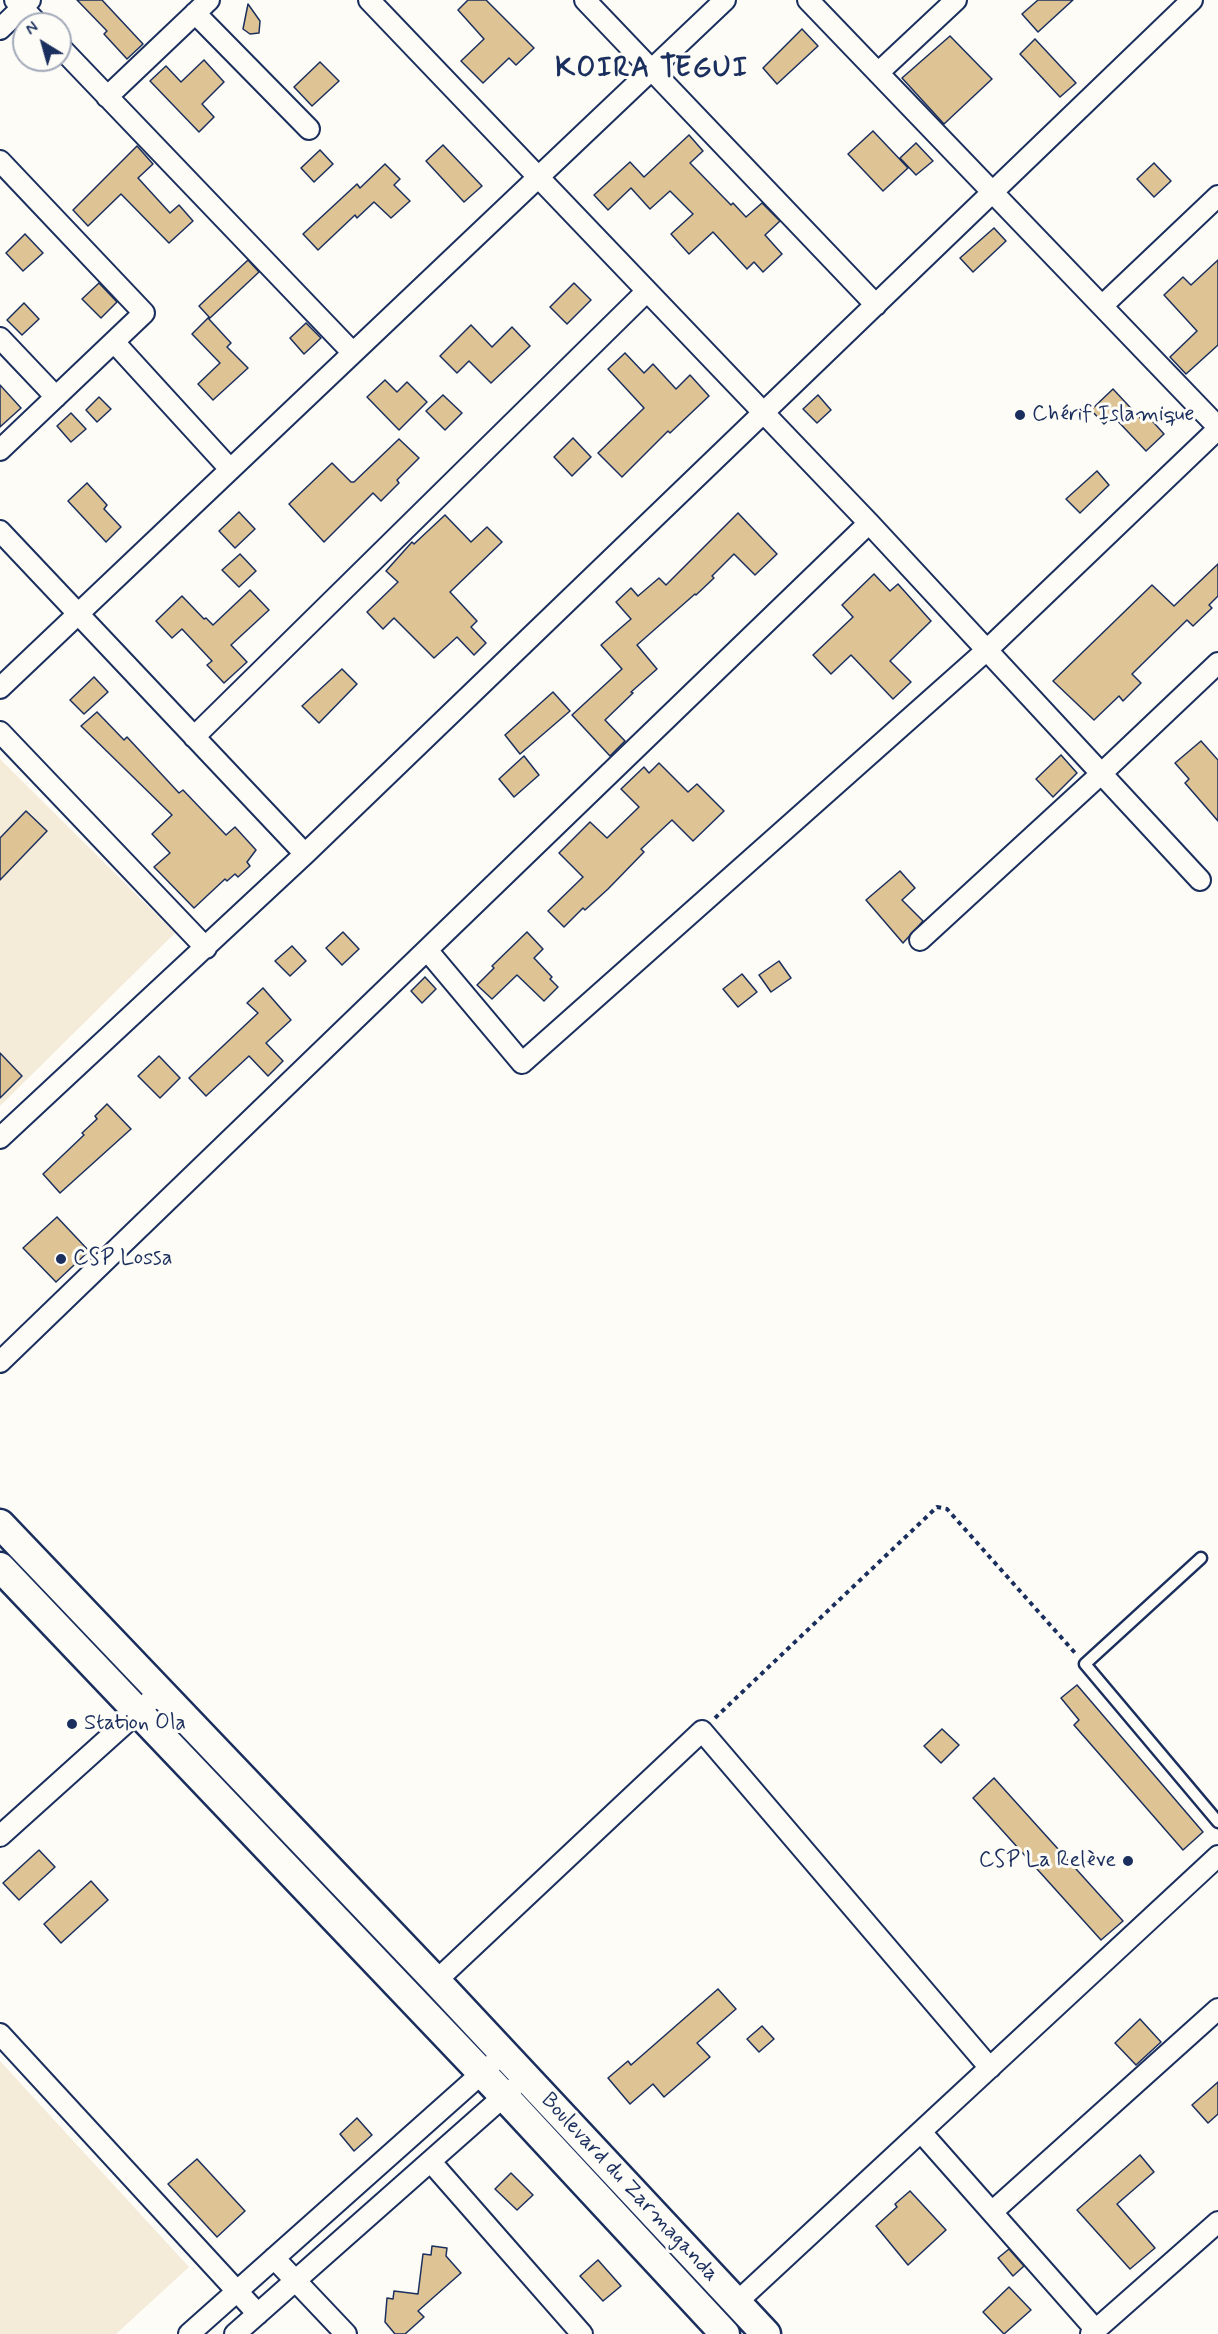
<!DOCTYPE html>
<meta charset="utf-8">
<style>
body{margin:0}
#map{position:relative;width:1218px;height:2334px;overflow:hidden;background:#fdfcf7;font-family:Mynerve,sans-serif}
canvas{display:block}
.north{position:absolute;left:12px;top:12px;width:60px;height:60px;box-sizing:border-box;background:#fdfcf7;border:2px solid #a3aaba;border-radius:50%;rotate:323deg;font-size:16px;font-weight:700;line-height:24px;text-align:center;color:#1b2f5e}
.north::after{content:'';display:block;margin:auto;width:21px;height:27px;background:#1b2f5e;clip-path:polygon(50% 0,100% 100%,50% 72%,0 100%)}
</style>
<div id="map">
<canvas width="1218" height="2334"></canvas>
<div class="north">N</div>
</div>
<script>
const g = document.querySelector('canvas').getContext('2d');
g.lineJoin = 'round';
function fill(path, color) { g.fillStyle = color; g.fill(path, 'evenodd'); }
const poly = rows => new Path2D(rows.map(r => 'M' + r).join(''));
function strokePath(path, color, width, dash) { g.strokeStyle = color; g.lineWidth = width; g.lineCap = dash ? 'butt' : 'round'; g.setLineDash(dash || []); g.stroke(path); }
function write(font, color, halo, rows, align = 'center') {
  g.font = font + ' Mynerve,sans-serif'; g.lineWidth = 6; g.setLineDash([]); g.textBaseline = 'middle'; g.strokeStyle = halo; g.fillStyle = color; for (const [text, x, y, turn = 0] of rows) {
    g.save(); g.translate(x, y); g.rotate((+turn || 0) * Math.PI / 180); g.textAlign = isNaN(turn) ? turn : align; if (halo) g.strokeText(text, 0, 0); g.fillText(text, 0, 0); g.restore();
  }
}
const built = poly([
 [0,759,175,933,0,1106],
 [0,2061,189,2267,116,2334,0,2334]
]);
const building = poly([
 [77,0,102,0,143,44,127,59,104,34,107,31,77,0],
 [468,0,486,0,534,48,516,65,509,58,483,83,461,61,484,39,458,10,468,0],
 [1038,0,1073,0,1038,32,1022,14,1038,0],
 [248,4,260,21,259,33,250,34,243,29,248,4],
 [802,29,818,46,777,84,763,68,802,29],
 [950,36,992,79,944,124,902,78,950,36],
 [1035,39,1076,83,1060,97,1020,54,1035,39],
 [204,60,224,82,202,104,214,117,199,132,150,81,166,66,181,82,204,60],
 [320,62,339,81,312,106,294,87,320,62],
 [873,131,908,168,883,191,848,154,873,131],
 [689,135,703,151,690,163,731,205,733,203,746,217,762,203,780,221,765,235,782,254,763,272,754,262,747,269,713,232,689,254,671,234,693,214,670,191,650,209,631,188,608,210,594,195,630,162,644,177,689,135],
 [916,143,933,161,916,175,900,158,916,143],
 [443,145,482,186,464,202,426,161,443,145],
 [137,146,153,164,138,178,170,213,179,205,193,221,169,243,121,194,88,226,73,210,137,146],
 [320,150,333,164,314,182,301,168,320,150],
 [1154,163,1171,181,1154,197,1137,179,1154,163],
 [385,164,400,179,394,185,410,201,391,218,374,202,357,218,355,215,318,250,303,234,357,184,360,188,385,164],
 [994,228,1006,241,973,272,960,258,994,228],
 [25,234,43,253,23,271,6,253,25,234],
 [248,260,259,272,210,318,199,306,248,260],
 [1218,260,1218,345,1186,374,1170,357,1197,331,1164,295,1183,277,1191,285,1218,260],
 [99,283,117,302,101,318,82,299,99,283],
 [574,283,591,300,567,324,550,307,574,283],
 [24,303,39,319,22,335,7,320,24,303],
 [208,318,231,343,227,347,248,368,213,400,198,384,220,363,192,334,208,318],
 [306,323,321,338,304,354,290,338,306,323],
 [471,325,492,347,512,327,530,346,491,383,469,361,457,373,440,356,471,325],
 [625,353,644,373,653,364,676,389,690,375,709,396,670,433,668,431,622,477,598,453,644,408,608,369,625,353],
 [385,380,397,392,407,382,427,402,399,430,367,397,385,380],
 [0,385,21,408,0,427,0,385],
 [1113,389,1141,419,1146,414,1164,434,1146,451,1113,416,1104,424,1091,410,1113,389],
 [443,395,462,413,445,430,426,411,443,395],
 [818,395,831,410,817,423,803,409,818,395],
 [99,397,111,409,97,422,86,410,99,397],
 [71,413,86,429,71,442,57,426,71,413],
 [573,438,591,457,572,476,554,457,573,438],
 [399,439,419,458,397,480,399,483,381,501,373,493,324,542,289,504,332,463,351,482,354,482,399,439],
 [1097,471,1109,485,1080,513,1066,499,1097,471],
 [87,483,107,505,104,509,121,527,106,542,68,501,87,483],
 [239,512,255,529,235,548,219,531,239,512],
 [738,513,777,554,755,575,734,554,712,576,714,578,696,595,695,594,637,645,657,669,631,692,633,693,605,720,625,741,610,756,572,715,622,669,601,645,631,619,616,602,631,588,638,596,659,578,666,585,738,513],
 [445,515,471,542,487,527,502,542,450,592,477,621,471,627,486,643,474,655,457,637,434,658,394,618,383,629,367,612,398,582,386,571,412,542,414,544,445,515],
 [240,554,256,571,239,587,222,570,240,554],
 [1218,564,1218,596,1209,605,1212,608,1193,626,1187,620,1132,674,1141,683,1123,701,1119,696,1094,720,1053,681,1152,585,1174,606,1218,564],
 [874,574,890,591,898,584,931,621,890,661,911,682,893,699,851,655,831,674,813,655,853,617,842,605,874,574],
 [250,590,269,610,231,645,247,662,224,683,207,665,212,661,182,629,172,638,156,621,182,596,204,619,206,618,213,625,250,590],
 [342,669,357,684,319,723,302,706,342,669],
 [94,677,108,692,84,714,70,700,94,677],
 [553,692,570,711,520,754,505,735,553,692],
 [97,712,124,740,127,737,179,793,183,790,226,835,235,827,256,850,247,862,250,866,238,877,235,874,227,881,225,879,194,908,154,867,170,853,152,834,172,815,81,726,97,712],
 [1201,741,1218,760,1218,821,1185,783,1189,779,1175,763,1201,741],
 [1061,755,1077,773,1053,797,1036,779,1061,755],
 [524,756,539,775,514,797,499,779,524,756],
 [659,763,688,792,697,784,724,811,693,841,672,820,641,849,644,852,608,889,585,910,583,908,564,927,548,911,583,877,559,853,590,822,607,838,639,807,621,789,644,767,649,773,659,763],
 [26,811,47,831,0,880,0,838,26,811],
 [900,871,915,888,902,900,923,921,903,943,866,900,900,871],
 [343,932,359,949,342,965,326,948,343,932],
 [527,932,543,949,534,958,552,977,550,979,558,987,544,1001,517,975,492,999,477,985,494,968,492,966,527,932],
 [292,946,306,961,290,976,275,961,292,946],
 [779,961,791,978,771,992,759,975,779,961],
 [742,974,757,992,738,1007,723,989,742,974],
 [425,977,436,989,422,1003,411,991,425,977],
 [263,988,291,1020,266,1043,283,1061,268,1076,249,1056,206,1096,189,1078,258,1013,247,1003,263,988],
 [0,1053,22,1076,0,1098,0,1053],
 [159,1056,180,1078,160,1098,138,1076,159,1056],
 [107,1104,131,1129,60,1193,43,1174,84,1135,82,1133,97,1119,95,1116,107,1104],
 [57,1217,89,1251,56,1282,23,1248,57,1217],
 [1077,1685,1203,1832,1183,1850,1074,1725,1079,1720,1061,1698,1077,1685],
 [942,1729,959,1745,941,1763,924,1746,942,1729],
 [994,1778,1123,1921,1101,1940,973,1798,994,1778],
 [39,1850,55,1867,19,1900,3,1883,39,1850],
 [91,1881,108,1900,61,1943,44,1924,91,1881],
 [718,1989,736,2009,697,2043,710,2057,664,2097,653,2084,630,2104,608,2078,628,2061,631,2065,718,1989],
 [1140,2019,1161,2042,1136,2065,1115,2043,1140,2019],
 [762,2026,774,2039,759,2052,747,2039,762,2026],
 [1218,2082,1218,2114,1208,2123,1192,2105,1218,2082],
 [357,2118,372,2135,354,2151,340,2134,357,2118],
 [1140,2155,1154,2172,1117,2204,1155,2248,1130,2269,1077,2210,1140,2155],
 [197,2159,245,2211,217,2237,168,2184,197,2159],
 [511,2173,533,2195,517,2210,495,2189,511,2173],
 [910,2191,946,2230,908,2265,876,2226,897,2207,895,2204,910,2191],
 [432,2246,447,2248,446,2256,461,2273,418,2311,424,2317,405,2334,395,2334,385,2322,387,2298,393,2299,394,2291,418,2294,423,2254,431,2255,432,2246],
 [1009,2249,1024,2266,1013,2276,998,2258,1009,2249],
 [598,2260,621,2286,603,2301,580,2276,598,2260],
 [1009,2287,1031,2310,1004,2334,983,2312,1009,2287]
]);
const path = poly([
 [715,1718,937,1507,947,1509,1076,1654]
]);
const lane = poly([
 [1201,1558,1085,1664,1218,1822]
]);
const street = poly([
 [15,0,38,24],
 [369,0,869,523,1200,880],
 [585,0,876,305],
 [808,0,1218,427],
 [195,13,309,129],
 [0,29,30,0],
 [60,47,353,353],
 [878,73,956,0],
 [107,97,209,0],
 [0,161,144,313,0,450],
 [1102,306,1218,196],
 [0,338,56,397],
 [114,342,230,469],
 [0,531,305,854],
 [0,688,725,0],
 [0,732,206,948],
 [194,737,647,291],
 [920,940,1103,772,1218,663],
 [427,950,522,1063,988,649,1218,429],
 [0,1138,305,854,1192,0],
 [0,1362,869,523],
 [0,1836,160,1692],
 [436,1981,702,1731,990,2068],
 [0,2034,258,2314],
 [921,2132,1096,2330],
 [431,2162,582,2334],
 [992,2212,1218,2009],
 [274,2258,346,2334],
 [736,2303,1218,1856],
 [189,2334,491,2065],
 [235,2334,512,2089],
 [1091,2334,1218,2222]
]);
const secondary = poly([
 [0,1524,436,1981,766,2334],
 [0,1567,504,2096,725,2334]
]);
const markers = [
 [1020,415,6,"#1b2f5e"],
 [61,1259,6,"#1b2f5e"],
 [72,1724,6,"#1b2f5e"],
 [1128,1861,6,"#1b2f5e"]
];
const poiNames = [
 ["Chérif Islamique",1032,415],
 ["CSP Lossa",73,1259],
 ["Station Ola",84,1724],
 ["CSP La Relève",1116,1861,"right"]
];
const streetNames = [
 ["Boulevard du Zarmaganda",629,2188,47]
];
const districtNames = [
 ["KOIRA TEGUI",652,70]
];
fill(built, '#f4ebd9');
fill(building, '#dec494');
strokePath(building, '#1b2f5e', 1.5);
strokePath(lane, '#1b2f5e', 15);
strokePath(street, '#1b2f5e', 24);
strokePath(secondary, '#1b2f5e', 33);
strokePath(path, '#1b2f5e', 4, [4.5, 4.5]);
strokePath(lane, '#fdfcf7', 10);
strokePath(street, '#fdfcf7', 20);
strokePath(secondary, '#fdfcf7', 28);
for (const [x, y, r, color] of markers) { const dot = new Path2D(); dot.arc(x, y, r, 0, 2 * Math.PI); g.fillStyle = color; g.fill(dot); strokePath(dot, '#fdfcf7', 2); }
write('22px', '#1b2f5e', '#fdfcf7', poiNames, 'left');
write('22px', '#1b2f5e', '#fdfcf7', streetNames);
g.letterSpacing = '1.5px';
write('bold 28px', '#1b2f5e', '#fdfcf7', districtNames);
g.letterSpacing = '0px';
</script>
